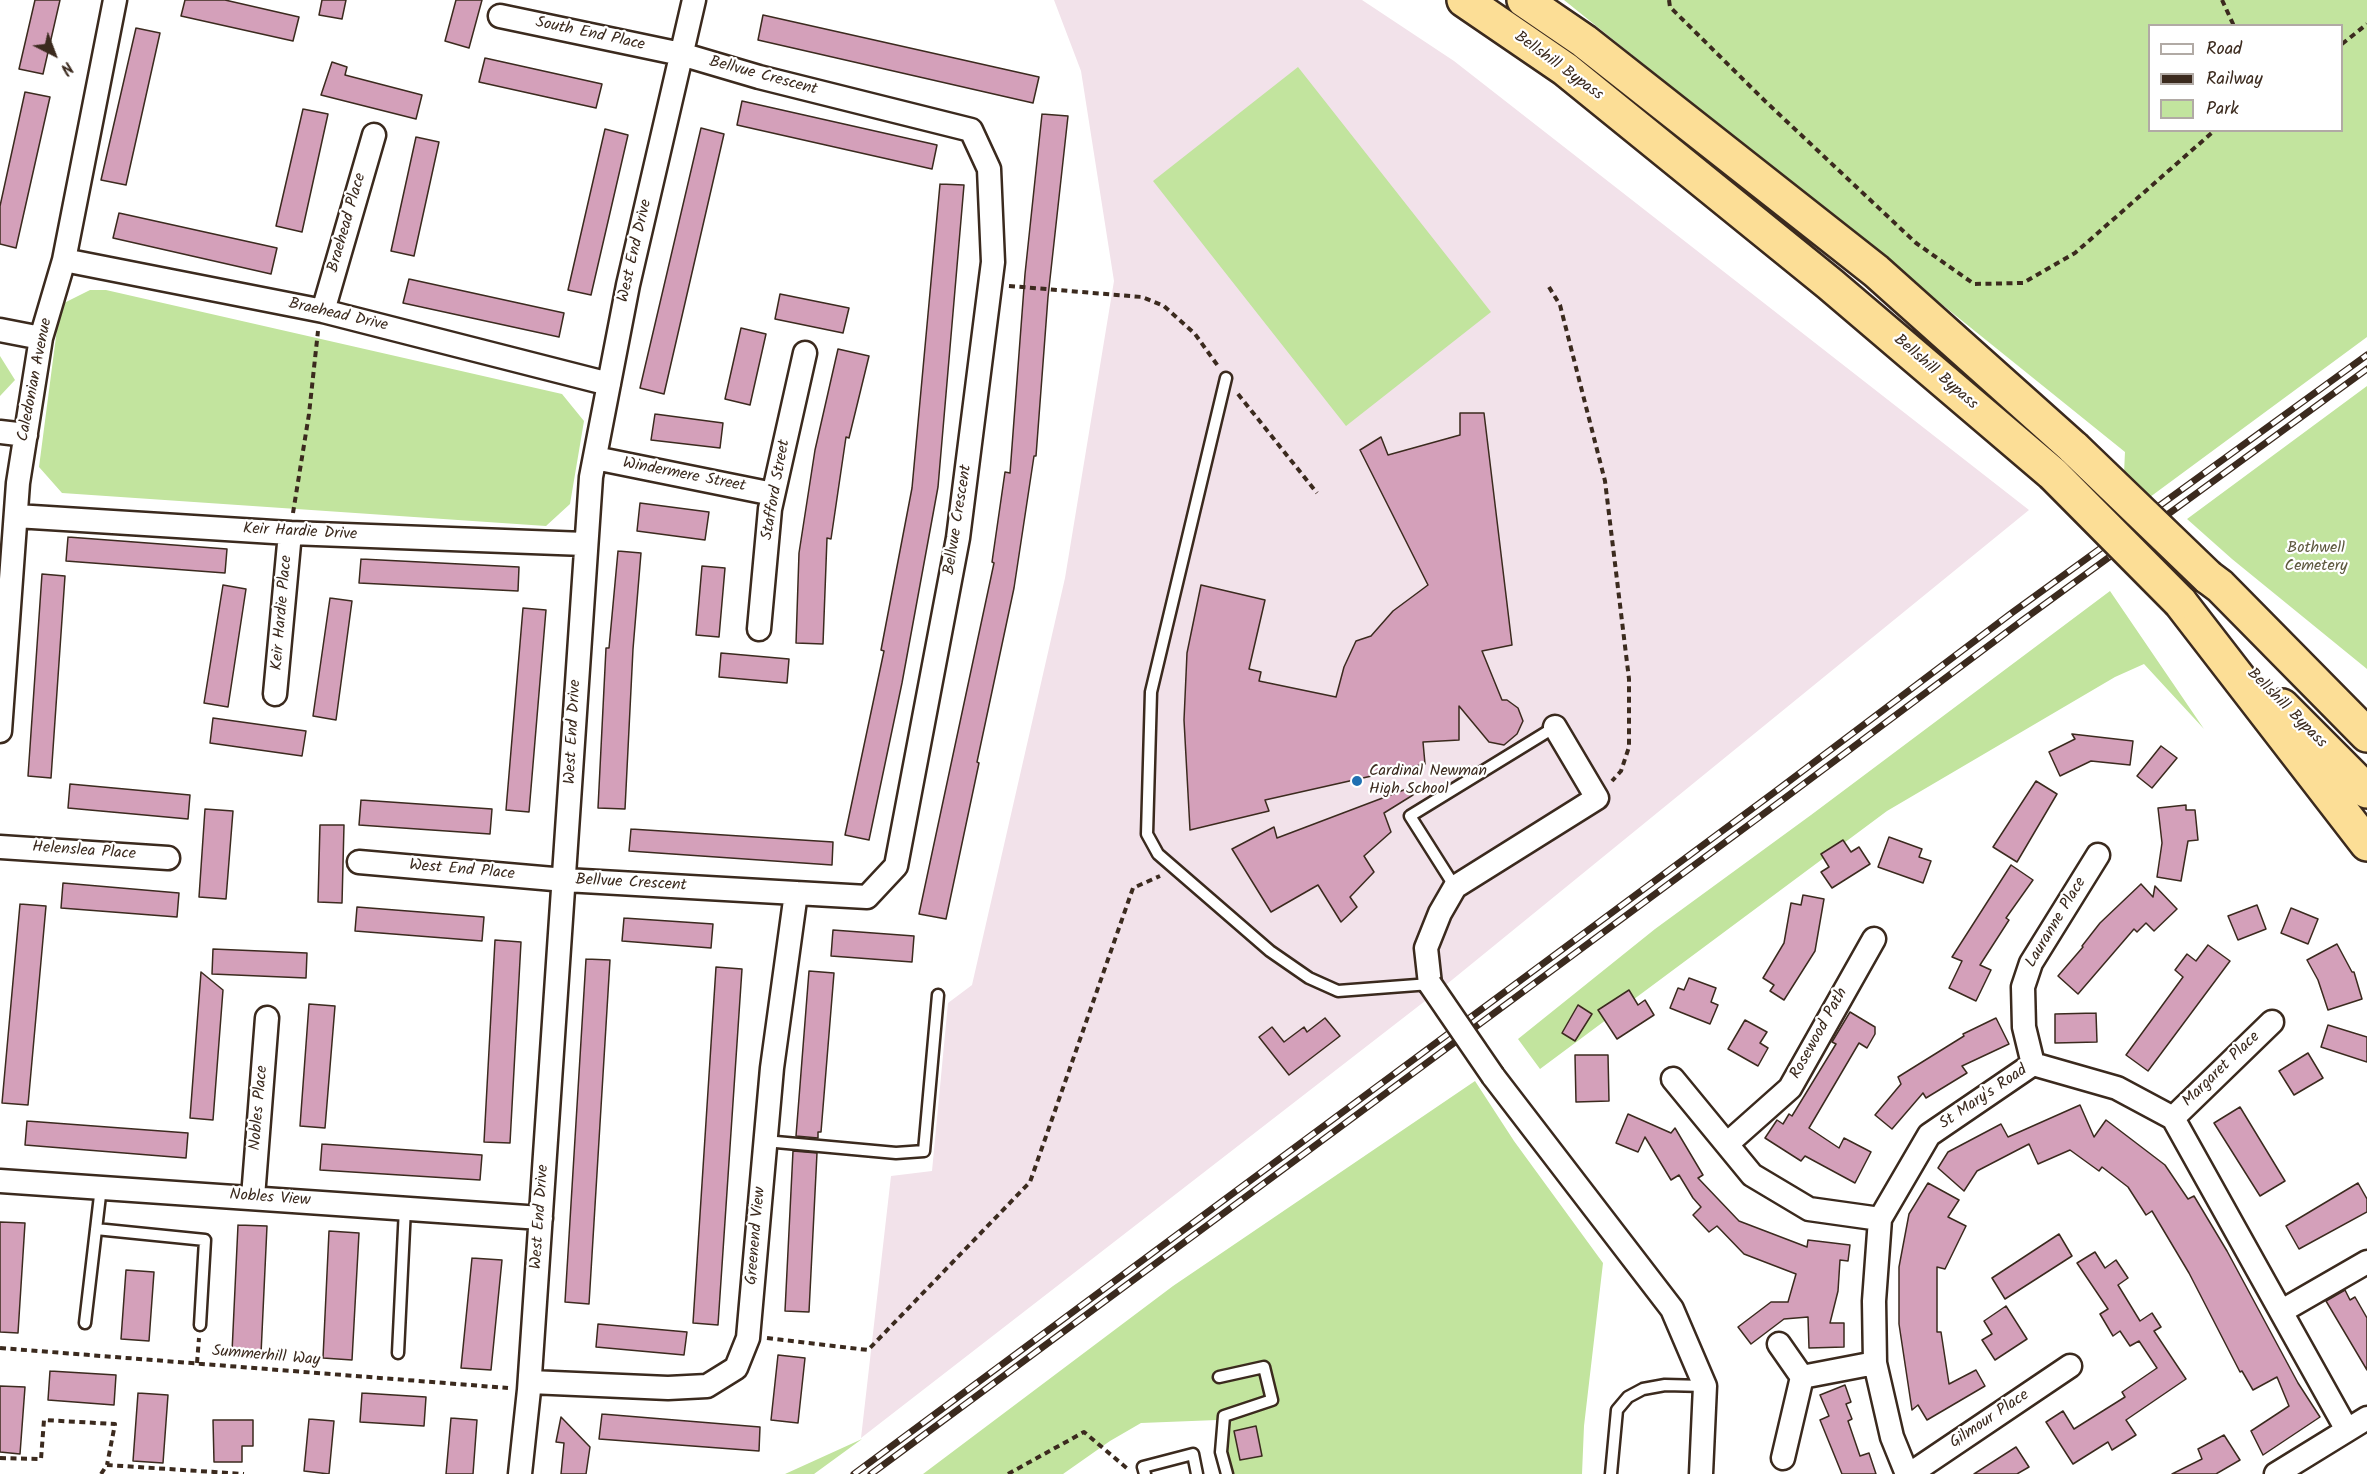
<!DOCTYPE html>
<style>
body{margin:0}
#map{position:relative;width:2367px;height:1474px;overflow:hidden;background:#fff;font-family:Kalam,sans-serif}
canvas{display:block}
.legend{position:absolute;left:2148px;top:24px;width:195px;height:108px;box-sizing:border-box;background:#fff;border:2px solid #b1aaa5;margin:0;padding:8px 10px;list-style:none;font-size:18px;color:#3b2a1e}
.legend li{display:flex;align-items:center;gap:12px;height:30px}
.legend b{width:30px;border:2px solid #b1aaa5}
.north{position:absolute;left:24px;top:24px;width:60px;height:60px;-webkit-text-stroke:4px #fff;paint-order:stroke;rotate:138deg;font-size:16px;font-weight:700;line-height:24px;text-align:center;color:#3b2a1e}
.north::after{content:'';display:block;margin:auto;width:21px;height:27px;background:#3b2a1e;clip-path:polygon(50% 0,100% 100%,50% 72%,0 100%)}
</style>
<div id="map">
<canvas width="2367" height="1474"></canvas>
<ul class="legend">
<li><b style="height:8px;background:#fff"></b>Road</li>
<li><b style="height:8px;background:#3b2a1e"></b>Railway</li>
<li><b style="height:16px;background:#c2e49e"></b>Park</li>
</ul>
<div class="north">N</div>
</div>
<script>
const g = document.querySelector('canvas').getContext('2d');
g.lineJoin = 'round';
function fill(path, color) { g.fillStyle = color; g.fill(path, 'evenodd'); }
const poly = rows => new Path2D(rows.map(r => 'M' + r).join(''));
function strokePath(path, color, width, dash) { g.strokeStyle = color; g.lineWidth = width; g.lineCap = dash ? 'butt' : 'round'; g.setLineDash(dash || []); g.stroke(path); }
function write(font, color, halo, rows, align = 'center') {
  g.font = font + ' Kalam,sans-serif'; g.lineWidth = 4.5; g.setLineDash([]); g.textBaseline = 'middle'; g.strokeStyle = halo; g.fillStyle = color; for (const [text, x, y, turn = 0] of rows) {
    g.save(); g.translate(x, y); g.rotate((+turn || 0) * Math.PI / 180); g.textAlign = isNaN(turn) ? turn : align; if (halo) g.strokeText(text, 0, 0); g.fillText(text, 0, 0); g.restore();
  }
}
const built = poly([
 [1054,0,1362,0,1454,61,2029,510,1447,984,861,1438,891,1176,932,1171,948,1003,972,985,1065,578,1114,281,1081,71]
]);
const green = poly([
 [1564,0,2367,0,2367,337,2150,497,2124,473,2125,452],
 [2150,26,2342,26,2342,130,2150,130],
 [1298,67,1491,312,1346,426,1153,181],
 [90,290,106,290,562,394,584,421,570,504,546,526,62,493,39,467,57,329,62,304],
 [0,356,15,380,0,396],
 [2367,386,2367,669,2232,559,2187,519],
 [2110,591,2204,729,2144,664,2115,677,1887,811,1540,1069,1518,1039,1655,929,1811,815],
 [1475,1081,1514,1141,1603,1263,1584,1426,1582,1474,1232,1474,1217,1420,1141,1423,1110,1441,1063,1474,923,1474,1173,1286],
 [862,1439,814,1474,785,1474]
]);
const building = poly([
 [35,0,60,0,43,74,19,69,35,0],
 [185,0,225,0,299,17,293,41,181,16,185,0],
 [322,0,346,0,342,19,319,15,322,0],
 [456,0,482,0,469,48,445,41,456,0],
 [763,15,1039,77,1033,103,758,40,763,15],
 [136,28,160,33,126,185,101,180,136,28],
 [485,58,602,84,596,108,479,82,485,58],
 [332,62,347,67,345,75,422,95,416,119,321,95,332,62],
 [25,92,50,97,16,248,0,244,0,206,25,92],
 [742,101,937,145,932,169,737,125,742,101],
 [303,109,328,114,302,232,276,226,303,109],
 [1042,114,1068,116,1048,297,1036,456,1034,456,1014,588,977,762,979,763,946,919,919,914,994,563,992,562,1005,472,1010,473,1025,274,1042,114],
 [701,128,724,134,664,394,640,388,701,128],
 [605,129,628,135,591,295,568,290,605,129],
 [416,137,439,142,414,256,391,251,416,137],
 [940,184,964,185,938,487,902,683,869,840,845,835,884,651,881,650,912,488,940,184],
 [119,213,277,248,271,274,113,238,119,213],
 [409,279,564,313,559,337,403,303,409,279],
 [780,294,849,308,843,333,775,319,780,294],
 [741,328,766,334,750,405,725,399,741,328],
 [838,349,869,356,849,438,846,437,831,539,827,538,823,644,796,643,799,553,815,450,838,349],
 [1460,413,1484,413,1512,645,1482,651,1502,700,1507,700,1518,708,1523,721,1517,734,1504,745,1489,742,1459,706,1459,740,1423,742,1425,764,1265,800,1269,811,1190,830,1184,720,1187,653,1201,585,1265,600,1249,669,1261,672,1259,681,1336,697,1344,667,1356,641,1371,636,1393,611,1428,585,1360,450,1381,437,1388,455,1460,435,1460,413],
 [655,414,723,423,720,448,651,440,655,414],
 [640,503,709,512,705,540,637,531,640,503],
 [68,537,227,549,225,573,66,561,68,537],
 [618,551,641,553,633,649,625,809,598,808,606,648,609,648,618,551],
 [361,559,519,567,518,591,359,583,361,559],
 [702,566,725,568,719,637,696,635,702,566],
 [42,574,65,576,51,778,28,776,42,574],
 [223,585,246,589,228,707,204,703,223,585],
 [330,598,352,601,336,720,313,716,330,598],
 [523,608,546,610,529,812,506,810,523,608],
 [721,653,789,659,787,683,719,677,721,653],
 [213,718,306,731,302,756,210,743,213,718],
 [2072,734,2133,741,2130,765,2091,761,2060,776,2049,752,2075,739,2072,734],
 [2161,746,2177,758,2152,788,2137,776,2161,746],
 [2036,781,2057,794,2017,862,1993,847,2036,781],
 [70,784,190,795,188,819,68,808,70,784],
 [1409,788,1413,795,1384,813,1391,832,1364,856,1374,872,1350,897,1357,907,1341,922,1318,885,1271,912,1232,849,1274,827,1277,838,1409,788],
 [361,800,492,809,490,834,359,825,361,800],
 [2186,805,2186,810,2195,810,2198,840,2188,841,2181,881,2157,877,2162,843,2158,808,2186,805],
 [205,809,233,811,226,899,199,897,205,809],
 [320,825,344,825,342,903,318,902,320,825],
 [631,829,833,842,832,865,629,851,631,829],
 [1889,837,1922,849,1919,857,1931,861,1923,883,1878,867,1889,837],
 [1843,840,1851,852,1859,847,1870,864,1832,888,1821,872,1829,867,1821,854,1843,840],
 [2011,865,2033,880,2006,918,2009,920,1980,965,1991,970,1976,1001,1949,988,1962,961,1952,957,2011,865],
 [63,883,179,893,177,917,61,908,63,883],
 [2141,884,2153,897,2155,886,2177,909,2154,931,2146,923,2137,932,2134,929,2078,994,2058,976,2083,947,2082,946,2100,923,2141,884],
 [1803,895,1824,899,1815,951,1784,1000,1770,991,1774,985,1763,978,1784,943,1791,903,1801,905,1803,895],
 [20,904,46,906,28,1105,2,1103,20,904],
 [2257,905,2266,929,2238,940,2228,916,2257,905],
 [357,907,484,917,482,941,355,931,357,907],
 [2291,908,2318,919,2308,944,2281,933,2291,908],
 [624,918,713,924,711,948,622,941,624,918],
 [833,930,914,936,912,962,831,956,833,930],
 [495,940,521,942,510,1143,484,1142,495,940],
 [2337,944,2352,972,2354,972,2362,999,2328,1010,2318,980,2307,960,2337,944],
 [2208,945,2230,961,2148,1071,2126,1055,2183,977,2175,970,2187,954,2196,961,2208,945],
 [213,949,307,953,306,978,212,974,213,949],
 [586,959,610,960,589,1304,565,1302,586,959],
 [716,967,742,969,718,1325,693,1323,716,967],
 [809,971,834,973,821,1132,818,1132,818,1138,796,1136,809,971],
 [201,972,223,990,213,1120,190,1118,201,972],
 [1689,978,1716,988,1711,1002,1718,1005,1710,1024,1670,1008,1678,988,1684,990,1689,978],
 [1629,990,1638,1005,1645,1000,1654,1015,1617,1039,1598,1010,1629,990],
 [309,1004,335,1006,325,1128,300,1126,309,1004],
 [1578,1005,1592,1014,1575,1041,1562,1033,1578,1005],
 [1850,1012,1875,1027,1875,1034,1867,1048,1859,1043,1809,1128,1839,1148,1844,1138,1871,1152,1855,1183,1805,1156,1801,1161,1765,1138,1777,1120,1783,1124,1789,1114,1792,1116,1836,1044,1832,1042,1850,1012],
 [2096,1013,2097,1042,2055,1043,2055,1014,2096,1013],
 [1325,1018,1340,1036,1289,1075,1259,1037,1272,1027,1284,1042,1304,1027,1307,1032,1325,1018],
 [1996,1018,2009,1044,1962,1066,1967,1073,1926,1098,1923,1093,1892,1129,1875,1115,1901,1084,1898,1077,1964,1036,1963,1034,1996,1018],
 [1745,1020,1767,1032,1760,1043,1768,1048,1758,1066,1728,1049,1745,1020],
 [2328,1025,2367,1037,2367,1062,2321,1047,2328,1025],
 [2308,1053,2323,1078,2294,1095,2279,1071,2308,1053],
 [1575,1055,1608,1055,1609,1101,1576,1102,1575,1055],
 [2080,1105,2094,1137,2106,1120,2165,1165,2188,1199,2194,1196,2227,1251,2298,1383,2320,1417,2263,1455,2251,1431,2289,1406,2277,1377,2253,1390,2242,1371,2240,1372,2189,1273,2152,1211,2146,1215,2128,1187,2102,1167,2099,1171,2070,1150,2038,1164,2029,1144,1977,1171,1964,1191,1938,1168,1948,1152,2001,1124,2008,1137,2080,1105],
 [2240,1107,2285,1181,2260,1196,2214,1123,2240,1107],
 [1628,1114,1671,1133,1675,1128,1703,1175,1698,1178,1739,1221,1807,1247,1808,1240,1850,1245,1848,1261,1840,1260,1838,1291,1830,1323,1844,1323,1844,1347,1809,1348,1808,1317,1784,1319,1751,1344,1738,1327,1771,1302,1788,1302,1796,1274,1744,1254,1717,1226,1709,1232,1693,1215,1701,1207,1693,1198,1679,1175,1671,1180,1645,1137,1638,1152,1616,1143,1628,1114],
 [27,1121,188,1133,186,1158,25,1145,27,1121],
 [322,1144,482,1155,480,1180,320,1170,322,1144],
 [793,1151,817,1153,809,1312,785,1311,793,1151],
 [1928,1183,1959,1200,1948,1217,1966,1226,1945,1269,1937,1267,1937,1332,1941,1332,1949,1384,1976,1370,1985,1386,1927,1420,1918,1405,1912,1410,1899,1324,1899,1267,1909,1214,1928,1183],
 [2358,1183,2367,1199,2367,1212,2299,1249,2286,1226,2358,1183],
 [0,1222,25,1223,18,1333,0,1332,0,1222],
 [238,1225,267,1226,261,1354,232,1352,238,1225],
 [329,1231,359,1233,352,1360,323,1358,329,1231],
 [2059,1234,2072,1256,2005,1299,1992,1278,2059,1234],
 [2095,1252,2105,1268,2116,1260,2128,1278,2118,1285,2140,1321,2152,1313,2161,1327,2154,1331,2186,1379,2126,1420,2136,1435,2112,1450,2108,1442,2073,1464,2046,1422,2063,1411,2074,1429,2125,1397,2122,1392,2157,1368,2139,1341,2130,1346,2120,1331,2113,1336,2100,1314,2108,1309,2077,1263,2095,1252],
 [472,1258,502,1260,491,1370,461,1368,472,1258],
 [126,1270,154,1272,149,1341,121,1339,126,1270],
 [2345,1290,2350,1300,2355,1297,2367,1318,2367,1370,2326,1301,2345,1290],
 [2006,1306,2027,1339,1995,1360,1982,1340,1992,1334,1984,1321,2006,1306],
 [598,1324,687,1332,684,1355,596,1347,598,1324],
 [778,1355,805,1358,798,1423,771,1420,778,1355],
 [50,1371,116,1375,114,1405,48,1400,50,1371],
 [1845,1385,1851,1402,1846,1404,1852,1419,1848,1421,1860,1456,1869,1453,1876,1474,1842,1474,1820,1420,1829,1416,1820,1395,1845,1385],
 [0,1386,25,1387,20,1454,0,1452,0,1386],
 [138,1393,168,1395,163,1463,133,1461,138,1393],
 [362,1393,426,1397,424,1426,360,1422,362,1393],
 [602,1414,760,1427,759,1451,599,1439,602,1414],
 [561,1417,590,1447,586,1474,561,1474,564,1443,556,1442,561,1417],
 [451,1418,477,1420,473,1474,446,1474,451,1418],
 [309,1419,334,1421,329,1474,304,1471,309,1419],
 [213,1420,253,1420,253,1446,242,1446,242,1462,214,1462,213,1420],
 [1256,1426,1262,1456,1240,1460,1234,1431,1256,1426],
 [2224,1435,2240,1460,2216,1474,2172,1474,2202,1459,2198,1449,2224,1435],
 [2016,1447,2029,1467,2017,1474,1974,1474,2016,1447]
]);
const path = poly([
 [1669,0,1670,7,1765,101,1916,243,1974,284,2023,283,2075,253,2215,130],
 [2222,0,2234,26],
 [2342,44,2367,24],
 [1009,286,1142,297,1164,306,1195,334,1218,366],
 [1549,287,1560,305,1605,481,1629,679,1629,747,1621,771,1612,781],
 [1238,394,1317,493],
 [293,513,309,414,318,331],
 [767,1338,868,1350,1030,1182,1133,888,1160,876],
 [0,1348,508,1388],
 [197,1363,199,1338],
 [0,1458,41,1459,44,1420,115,1424,107,1465],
 [101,1474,107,1465,244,1474],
 [1008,1474,1084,1432,1129,1470]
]);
const service = poly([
 [1226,378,1151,692,1147,834,1158,854,1270,951,1309,978,1338,991,1430,984],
 [1455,887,1410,816,1555,727],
 [765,1141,896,1153,924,1151,938,995],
 [96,1229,205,1240,200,1325],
 [85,1323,101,1187],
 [398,1353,405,1208],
 [1219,1377,1264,1367,1272,1400,1224,1416,1221,1452,1227,1474],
 [1145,1474,1143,1467,1193,1454,1197,1474],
 [1611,1474,1617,1410,1628,1397,1643,1389,1665,1385,1705,1386]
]);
const minor = poly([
 [64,260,323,311,609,384],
 [323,311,374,135],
 [0,330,41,338],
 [0,432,26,435],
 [595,458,773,494],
 [16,516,290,533,585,544],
 [759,629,770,509,805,353],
 [275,694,290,533],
 [0,731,18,483,41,338,64,260,115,0],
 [0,847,168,858],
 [359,862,565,880,867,897,896,866,958,538,993,262,989,169,971,130,759,77,681,54,500,16],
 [1430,984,1426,948,1440,913,1455,887,1597,798,1555,727],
 [2033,1064,2024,1027,2023,987,2031,963,2098,855],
 [1493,1076,1672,1309,1705,1386,1701,1474],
 [1673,1079,1752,1175,1809,1209,1880,1219],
 [2173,1118,2272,1022],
 [1727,1144,1790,1088,1874,939],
 [0,1181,541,1218],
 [253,1197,267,1018],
 [2282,1311,2367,1262],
 [1779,1344,1802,1377],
 [530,1382,668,1388,707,1386,736,1368,748,1338,772,1068,796,893],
 [1783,1458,1802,1377,1875,1363],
 [520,1474,529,1390,591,477,628,285,694,0],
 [1907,1474,1892,1437,1875,1363,1874,1301,1880,1219,1929,1135,2033,1064,2117,1088,2173,1118,2347,1430],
 [1910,1474,2070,1366],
 [2276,1474,2367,1418]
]);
const trunk = poly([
 [1464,0,1565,69,1830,284,2053,474],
 [1524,0,1584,41,1876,271,2074,448],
 [2208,577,2220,586,2367,735],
 [2180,602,2367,844],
 [2282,706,2367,791]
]);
const rail = poly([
 [854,1474,1776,791,2013,612,2367,355],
 [871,1474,1785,798,2023,620,2367,369]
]);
const minorBridge = poly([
 [1430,984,1493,1076]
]);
const trunkBridge = poly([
 [2074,448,2208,577],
 [2053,474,2180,602]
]);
const markers = [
 [1357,781,6,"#1f6fb2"]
];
const streetNames = [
 ["South End Place",590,35,12],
 ["Bellshill Bypass",1558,67,36],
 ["Bellvue Crescent",763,77,15],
 ["Braehead Place",348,223,-74],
 ["West End Drive",636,251,-77],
 ["Braehead Drive",338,316,13],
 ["Bellshill Bypass",1935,373,41],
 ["Caledonian Avenue",36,380,-79],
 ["Windermere Street",684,476,11],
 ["Stafford Street",777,490,-80],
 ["Bellvue Crescent",959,520,-81],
 ["Keir Hardie Drive",300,533,3],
 ["Keir Hardie Place",283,613,-85],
 ["Bellshill Bypass",2286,709,45],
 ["West End Drive",574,732,-87],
 ["Helenslea Place",84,852,4],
 ["West End Place",462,871,5],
 ["Bellvue Crescent",631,884,3],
 ["Lauranne Place",2057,923,-59],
 ["Rosewood Path",1820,1034,-61],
 ["Margaret Place",2222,1070,-44],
 ["St Mary's Road",1984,1098,-34],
 ["Nobles Place",260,1108,-85],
 ["Nobles View",270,1199,4],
 ["West End Drive",541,1217,-86],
 ["Greenend View",757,1236,-85],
 ["Summerhill Way",266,1357,5],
 ["Gilmour Place",1990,1420,-34]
];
const parkNames = [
 ["Bothwell",2316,549],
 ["Cemetery",2316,567]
];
const poiNames = [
 ["Cardinal Newman",1369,772],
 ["High School",1369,790]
];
fill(built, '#f2e2ea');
fill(green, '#c2e49e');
fill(building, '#d4a0ba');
strokePath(building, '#3b2a1e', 1.5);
strokePath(service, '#3b2a1e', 15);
strokePath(minor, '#3b2a1e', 27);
strokePath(trunk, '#3b2a1e', 38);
strokePath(path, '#3b2a1e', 4, [6, 4.5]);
strokePath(service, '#fff', 10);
strokePath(minor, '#fff', 22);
strokePath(trunk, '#fcde96', 33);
strokePath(rail, '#3b2a1e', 7);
strokePath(rail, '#fff', 4.5, [14]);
strokePath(minorBridge, '#3b2a1e', 27, []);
strokePath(trunkBridge, '#3b2a1e', 38, []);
strokePath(minorBridge, '#fff', 22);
strokePath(trunkBridge, '#fcde96', 33);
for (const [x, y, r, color] of markers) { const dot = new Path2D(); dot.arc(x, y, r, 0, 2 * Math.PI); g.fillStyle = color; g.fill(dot); strokePath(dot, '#fff', 2); }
write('16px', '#3b2a1e', '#fff', streetNames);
write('16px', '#5d583e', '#fff', parkNames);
write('16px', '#3b2a1e', '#fff', poiNames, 'left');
</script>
